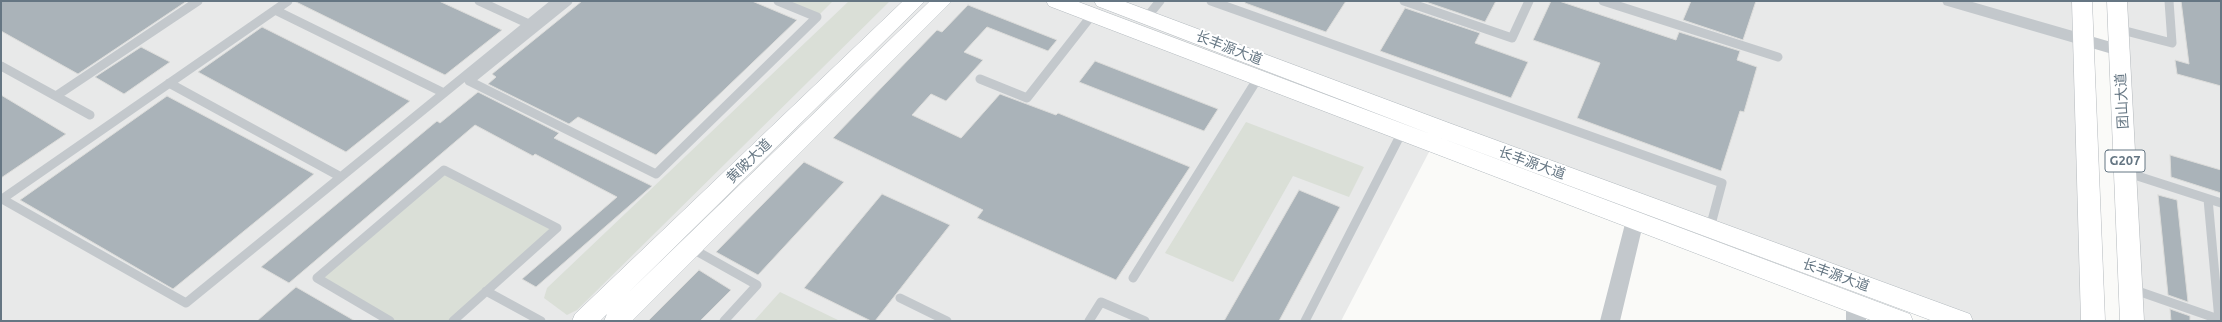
<!DOCTYPE html>
<meta charset="utf-8">
<style>
body{margin:0}
#map{position:relative;width:2222px;height:322px;overflow:hidden;background:#fafaf8;font-family:Ubuntu,sans-serif}
canvas{display:block}
.frame{position:absolute;inset:0;border:2px solid #657683;pointer-events:none}
</style>
<div id="map">
<canvas width="2222" height="322"></canvas>
<div class="frame"></div>
</div>
<script>
const g = document.querySelector('canvas').getContext('2d');
g.lineJoin = 'round';
function fill(path, color) { g.fillStyle = color; g.fill(path, 'evenodd'); }
const poly = rows => new Path2D(rows.map(r => 'M' + r).join(''));
function strokePath(path, color, width, dash) { g.strokeStyle = color; g.lineWidth = width; g.lineCap = dash ? 'butt' : 'round'; g.setLineDash(dash || []); g.stroke(path); }
function write(font, color, halo, rows, align = 'center') {
  g.font = font + ' Ubuntu,"Noto Sans SC",sans-serif'; g.lineWidth = 4; g.setLineDash([]); g.textBaseline = 'middle'; g.strokeStyle = halo; g.fillStyle = color; for (const [text, x, y, turn = 0] of rows) {
    g.save(); g.translate(x, y); g.rotate((+turn || 0) * Math.PI / 180); g.textAlign = isNaN(turn) ? turn : align; if (halo) g.strokeText(text, 0, 0); g.fillText(text, 0, 0); g.restore();
  }
}
const built = poly([
 [1,1,2082,1,2093,321,1961,321,1441,129,1341,321,1,321],
 [2117,1,2221,1,2221,321,2132,321]
]);
const green = poly([
 [778,1,833,1,817,17],
 [849,1,890,1,577,310,567,315,544,298,547,288],
 [1246,122,1364,167,1349,197,1293,176,1233,282,1165,253],
 [444,170,557,228,453,321,390,321,317,278],
 [780,292,840,321,754,321]
]);
const building = poly([
 [1,1,187,1,78,74,1,31,1,1],
 [294,1,439,1,502,30,445,75,294,1],
 [582,1,752,1,797,20,656,155,578,117,569,124,488,84,496,77,492,74,582,1],
 [1245,1,1346,1,1326,32,1245,3,1245,1],
 [1423,1,1496,1,1485,22,1423,1],
 [1551,1,1559,1,1676,40,1679,32,1740,51,1737,60,1757,67,1744,112,1740,111,1721,171,1577,118,1600,63,1533,40,1551,1],
 [1691,1,1756,1,1743,40,1683,20,1691,1],
 [2181,1,2221,1,2221,86,2177,74,2175,60,2189,64,2181,1],
 [968,5,1057,40,1048,51,987,27,964,52,983,60,946,101,931,94,912,115,961,138,1000,94,1056,115,1058,113,1190,167,1116,280,977,218,983,210,833,138,937,30,942,32,968,5],
 [1405,8,1480,33,1475,43,1528,62,1511,98,1380,51,1405,8],
 [262,27,410,101,346,152,198,72,262,27],
 [141,47,170,62,124,94,95,77,141,47],
 [1095,61,1218,109,1204,131,1079,82,1095,61],
 [478,92,559,133,554,138,652,186,536,287,522,279,617,197,535,154,533,156,475,125,289,283,261,267,437,121,440,123,478,92],
 [1,95,66,134,1,178,1,95],
 [167,96,314,174,173,289,20,200,167,96],
 [2170,155,2221,170,2221,193,2171,177,2170,155],
 [804,162,844,182,758,275,716,252,804,162],
 [1299,190,1340,207,1279,321,1224,321,1299,190],
 [882,194,950,225,875,321,871,321,804,288,882,194],
 [2158,195,2177,200,2188,302,2168,295,2158,195],
 [699,270,731,290,700,321,648,321,699,270],
 [296,287,355,321,257,321,296,287],
 [2170,309,2190,316,2190,321,2171,321,2170,309]
]);
const lane = poly([
 [288,1,2,199,186,303,557,1],
 [479,1,529,24],
 [568,1,469,81,656,174,817,17,778,1],
 [1211,1,1722,183,1710,228],
 [1404,1,1512,38,1529,1],
 [1603,1,1778,57],
 [275,10,444,93],
 [1147,17,1160,1],
 [2118,29,2172,43,2169,1],
 [1,66,90,115],
 [980,79,1027,98,1092,15],
 [169,83,341,177],
 [56,96,198,1],
 [2125,172,2221,203],
 [2208,199,2219,320],
 [691,248,757,285,724,321],
 [1133,278,1258,78],
 [2132,289,2221,320],
 [486,291,541,321],
 [900,298,947,321],
 [390,321,317,278,444,170,557,228,453,321],
 [1089,321,1101,302,1145,321],
 [1305,321,1402,132]
]);
const street = poly([
 [1942,1,1969,1,2125,46,2127,50,2125,54,2119,56,1944,5,1942,1],
 [1635,213,1642,215,1644,220,1620,321,1600,321,1626,220,1628,215,1635,213],
 [1856,296,1863,298,1866,304,1866,321,1846,321,1846,304,1849,298,1856,296]
]);
const secondary = poly([
 [903,1,925,1,629,292,930,1,952,1,632,321,604,321,607,314,600,321,572,321,575,314,903,1],
 [1046,1,1076,1,1910,314,1913,321,1873,321,1049,6,1046,1],
 [1094,1,1123,1,1449,123,1970,314,1973,321,1933,321,1433,135,1097,6,1094,1]
]);
const highway = poly([
 [2072,1,2092,1,2105,321,2081,321,2072,1],
 [2107,1,2127,1,2144,321,2120,321,2107,1]
]);
const shields = [
 [2125,161,40]
];
const shieldNames = [
 ["G207",2125,161]
];
const streetNames = [
 ["长丰源大道",1229,48,21],
 ["团山大道",2122,101,-93],
 ["黄陂大道",749,161,-44],
 ["长丰源大道",1532,163,20],
 ["长丰源大道",1836,275,20]
];
fill(built, '#e8e9e9');
fill(green, '#dadfd7');
fill(building, '#aab3b9');
strokePath(building, '#dcdcda', 1);
strokePath(secondary, '#b3babf', 1);
strokePath(highway, '#b4b9bd', 1);
strokePath(lane, '#c3c8cc', 9);
fill(street, '#c3c8cc');
fill(secondary, '#fff');
fill(highway, '#fff');
for (const [x, y, w] of shields) { const box = new Path2D(); box.roundRect(x - w / 2, y - 11, w, 22, 3); g.fillStyle = '#fff'; g.fill(box); strokePath(box, '#657683', 1); }
write('bold 13px', '#657683', null, shieldNames);
write('14px', '#657683', '#fff', streetNames);
</script>
